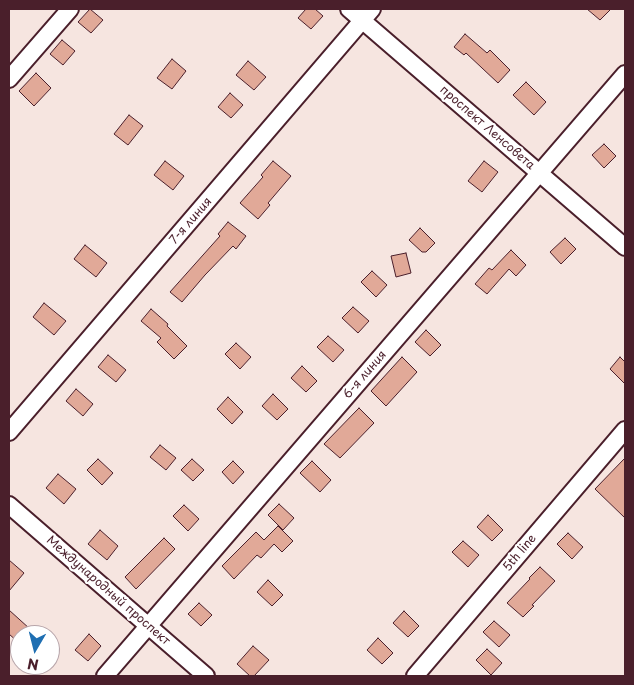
<!DOCTYPE html>
<meta charset="utf-8">
<style>
body{margin:0}
#map{position:relative;width:634px;height:685px;overflow:hidden;background:#f6e5e0;font-family:"Playpen Sans",sans-serif}
canvas{display:block}
.frame{position:absolute;inset:0;border:10px solid #4a1f2b;pointer-events:none}
.north{position:absolute;left:10px;top:625px;width:50px;height:50px;box-sizing:border-box;background:#fff;border:1px solid #b7a5aa;border-radius:50%;rotate:188deg;font-size:14px;font-weight:700;line-height:20px;text-align:center;color:#4a1f2b}
.north::after{content:'';display:block;margin:auto;width:18px;height:22px;background:#1f6fb2;clip-path:polygon(50% 0,100% 100%,50% 72%,0 100%)}
</style>
<div id="map">
<canvas width="634" height="685"></canvas>
<div class="frame"></div>
<div class="north">N</div>
</div>
<script>
const g = document.querySelector('canvas').getContext('2d');
g.lineJoin = 'round';
function fill(path, color) { g.fillStyle = color; g.fill(path, 'evenodd'); }
const poly = rows => new Path2D(rows.map(r => 'M' + r).join(''));
function strokePath(path, color, width, dash) { g.strokeStyle = color; g.lineWidth = width; g.lineCap = dash ? 'butt' : 'round'; g.setLineDash(dash || []); g.stroke(path); }
function write(font, color, halo, rows, align = 'center') {
  g.font = font + ' "Playpen Sans",sans-serif'; g.lineWidth = 4.5; g.setLineDash([]); g.textBaseline = 'middle'; g.strokeStyle = halo; g.fillStyle = color; for (const [text, x, y, turn = 0] of rows) {
    g.save(); g.translate(x, y); g.rotate((+turn || 0) * Math.PI / 180); g.textAlign = isNaN(turn) ? turn : align; if (halo) g.strokeText(text, 0, 0); g.fillText(text, 0, 0); g.restore();
  }
}
const building = poly([
 [90,9,103,20,91,33,78,22,90,9],
 [306,9,315,9,323,16,311,29,298,18,306,9],
 [587,9,611,9,600,20,587,9],
 [465,34,487,53,490,50,510,70,498,83,466,53,464,55,454,47,465,34],
 [62,40,75,51,63,65,50,54,62,40],
 [172,59,186,71,172,89,157,78,172,59],
 [248,61,266,77,254,90,236,75,248,61],
 [36,73,51,88,34,106,19,91,36,73],
 [526,82,546,102,534,115,513,95,526,82],
 [230,93,243,105,231,118,218,107,230,93],
 [129,115,143,126,128,145,114,134,129,115],
 [604,144,616,156,604,168,592,155,604,144],
 [165,161,184,176,173,190,154,175,165,161],
 [273,161,291,176,268,203,270,205,258,219,240,203,263,177,261,175,273,161],
 [484,161,498,172,482,192,468,181,484,161],
 [228,222,246,236,236,249,233,246,205,275,182,302,170,292,220,236,218,234,228,222],
 [420,228,435,243,426,252,422,252,409,240,420,228],
 [565,238,576,249,561,264,550,252,565,238],
 [85,245,107,263,96,277,74,259,85,245],
 [511,250,526,265,516,276,509,269,487,294,475,284,489,268,492,270,511,250],
 [406,253,411,273,396,277,391,256,406,253],
 [372,271,387,285,376,297,361,282,372,271],
 [44,303,66,321,54,335,33,317,44,303],
 [353,307,369,321,358,333,342,318,353,307],
 [151,309,168,324,167,326,187,346,174,359,157,342,161,338,141,321,151,309],
 [426,330,441,345,430,356,415,342,426,330],
 [328,336,344,350,333,362,317,347,328,336],
 [236,343,251,357,240,369,225,354,236,343],
 [108,355,126,370,116,382,98,367,108,355],
 [402,357,417,372,386,406,371,391,402,357],
 [620,357,625,362,625,384,610,369,620,357],
 [302,366,317,381,306,392,291,378,302,366],
 [76,389,93,404,83,416,66,401,76,389],
 [273,394,288,409,277,420,262,406,273,394],
 [228,397,243,412,232,424,217,409,228,397],
 [359,408,374,423,340,458,324,444,359,408],
 [160,445,176,458,166,470,150,457,160,445],
 [625,458,625,518,595,489,625,458],
 [98,459,113,473,102,485,87,470,98,459],
 [192,459,204,470,193,481,181,470,192,459],
 [233,461,244,472,233,484,222,472,233,461],
 [312,461,331,480,320,492,300,473,312,461],
 [58,474,76,489,64,504,46,488,58,474],
 [279,504,294,518,283,530,268,515,279,504],
 [184,505,199,519,188,531,173,516,184,505],
 [488,515,503,530,492,541,477,527,488,515],
 [278,526,293,541,282,552,274,544,261,558,257,555,234,579,222,566,256,532,264,540,278,526],
 [100,530,118,546,107,560,88,544,100,530],
 [568,533,583,547,572,559,557,544,568,533],
 [164,538,175,549,136,589,125,577,164,538],
 [463,541,479,555,468,567,452,552,463,541],
 [9,560,24,573,9,591,9,560],
 [540,567,555,581,532,605,534,606,523,617,507,603,530,579,529,578,540,567],
 [268,580,283,595,272,606,257,592,268,580],
 [199,603,212,615,201,626,188,614,199,603],
 [9,610,30,629,24,635,20,635,20,640,18,642,9,634,9,610],
 [404,611,419,626,408,637,393,623,404,611],
 [494,621,510,635,499,647,483,632,494,621],
 [89,634,101,646,88,661,75,650,89,634],
 [378,638,393,653,382,664,367,650,378,638],
 [253,646,269,660,254,676,250,676,237,664,253,646],
 [487,649,502,663,491,675,476,660,487,649]
]);
const minor = poly([
 [349,9,625,247],
 [9,79,70,9],
 [9,432,372,9],
 [9,505,206,676],
 [105,676,625,74],
 [415,676,625,430]
]);
const streetNames = [
 ["проспект Ленсовета",487,128,41],
 ["7-я линия",191,221,-49],
 ["6-я линия",365,375,-49],
 ["5th line",520,553,-50],
 ["Международный проспект",108,591,41]
];
fill(building, '#e1a998');
strokePath(building, '#4a1f2b', 1);
strokePath(minor, '#4a1f2b', 20);
strokePath(minor, '#fff', 16);
write('12px', '#4a1f2b', '#fff', streetNames);
</script>
